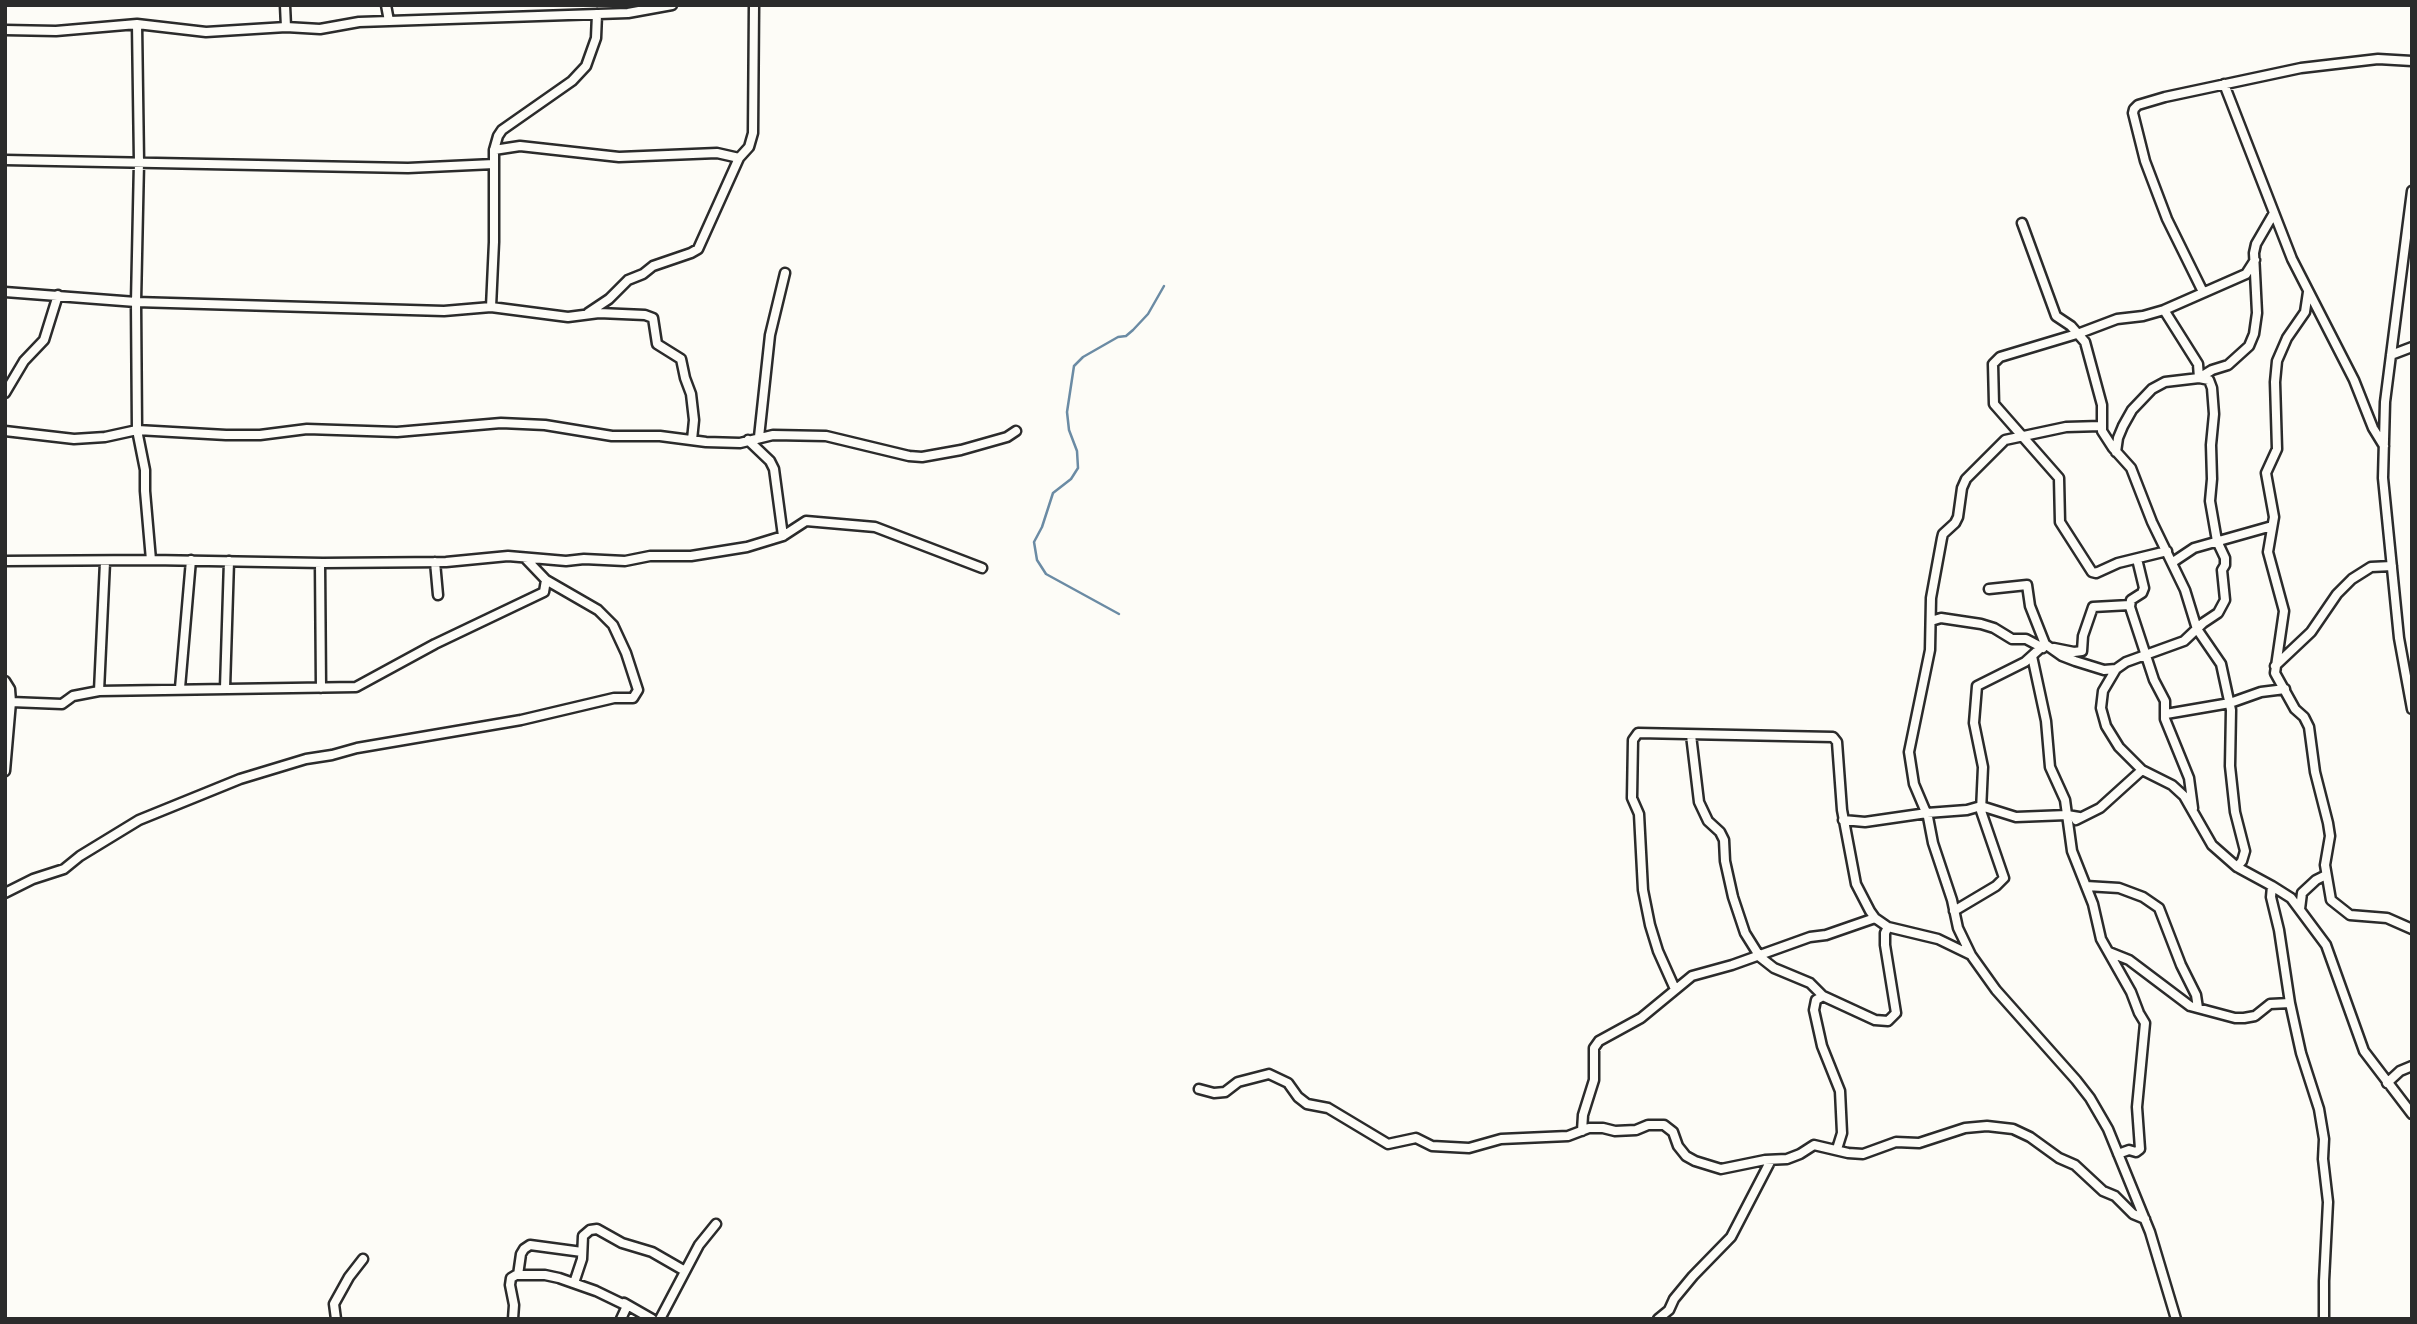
<!DOCTYPE html>
<style>
body{margin:0}
#map{position:relative;width:2417px;height:1324px;overflow:hidden;background:#fdfcf7;font-family:Kalam,sans-serif}
canvas{display:block}
.frame{position:absolute;inset:0;border:7px solid #2b2b2b;pointer-events:none}
</style>
<div id="map">
<canvas width="2417" height="1324"></canvas>
<div class="frame"></div>
</div>
<script>
const g = document.querySelector('canvas').getContext('2d');
g.lineJoin = 'round';
const poly = rows => new Path2D(rows.map(r => 'M' + r).join(''));
function strokePath(path, color, width, dash) { g.strokeStyle = color; g.lineWidth = width; g.lineCap = dash ? 'butt' : 'round'; g.setLineDash(dash || []); g.stroke(path); }
const stream = poly([
 [1119,614,1046,574,1037,560,1034,542,1042,527,1053,493,1071,479,1078,468,1077,451,1069,430,1067,412,1074,366,1083,357,1118,337,1126,336,1133,330,1148,314,1164,286]
]);
const minor = poly([
 [285,5,286,27],
 [386,5,389,21],
 [137,24,139,162,136,302,137,430,145,470,145,491,151,560],
 [5,30,56,31,137,24,206,32,286,27,320,29,359,22,389,21,628,13,672,5],
 [2224,84,2292,259,2354,380,2373,428,2384,446],
 [494,150,520,146,619,157,717,153,739,158],
 [5,160,408,168,494,164],
 [2412,191,2385,402,2383,478,2399,638,2412,709],
 [2022,223,2056,316,2071,326,2085,342,2102,405,2102,431,2113,448,2131,468,2152,522,2185,590,2197,629,2221,664,2231,710,2230,766,2235,812,2245,851,2242,861,2237,867],
 [5,292,136,302,444,311,491,307,568,317,599,313,645,315,653,318,657,344,681,359,685,378,691,394,694,420,692,440],
 [2203,292,2167,219,2145,161,2133,113,2134,109,2138,105,2165,97,2301,68,2378,59,2412,61],
 [2308,292,2305,312,2287,338,2277,361,2275,382,2277,449,2266,473,2274,517,2268,552,2284,611,2275,673,2295,709,2304,717,2309,727,2315,772,2328,823,2330,836,2325,865,2331,900,2350,915,2387,918,2412,929],
 [491,307,494,242,494,150,498,136,502,130,572,81,586,66,596,38,597,14],
 [2164,310,2198,364,2199,378,2209,380,2212,388,2214,414,2211,445,2212,479,2210,501,2217,541,2225,558,2225,565,2222,570,2225,600,2218,613,2203,623,2184,641,2126,662,2116,669,2103,691,2101,708,2106,726,2119,747,2142,770,2172,785,2184,796,2212,845,2237,867,2272,886,2271,897,2279,930,2290,1003,2301,1053,2319,1109,2324,1139,2323,1159,2328,1202,2324,1281,2324,1319],
 [588,313,609,299,628,280,643,274,653,266,691,253,698,249,739,158,749,147,753,133,754,5],
 [2391,355,2412,347],
 [5,393,24,361,44,340,58,295],
 [2101,426,2066,427,2005,440,1966,479,1962,488,1958,517,1955,523,1943,534,1942,538,1931,598,1930,650,1909,752,1914,784,1928,817,1933,843,1952,900,1958,928,1971,955,1996,990,2076,1080,2090,1098,2108,1129,2150,1232,2176,1319],
 [5,431,74,439,105,437,137,430,226,435,260,435,307,429,397,432,501,423,545,425,612,436,660,436,706,442,740,443,773,435,826,436,909,456,922,457,961,450,1007,437,1016,431],
 [759,437,770,335,785,273],
 [748,440,770,461,774,469,783,536],
 [2116,452,2118,438,2123,426,2132,410,2152,389,2165,382,2199,378,2212,370,2228,365,2249,346,2254,334,2257,313,2254,253,2256,244,2274,213],
 [2167,551,2118,563,2096,573,2092,572,2060,522,2059,478,1994,404,1993,364,2000,357,2080,333,2117,319,2143,316,2164,310,2246,274,2255,260],
 [2137,559,2144,588,2142,593,2131,600,2130,607,2154,680,2165,701,2165,719,2189,778,2193,808],
 [5,561,151,560,323,563,446,562,508,556,566,561,584,559,625,561,650,556,691,556,747,547,783,536,806,521,875,527,982,568],
 [435,562,438,595],
 [2173,562,2194,548,2272,526],
 [320,563,321,688],
 [1989,589,2027,585,2030,606,2045,644,2062,656,2075,661,2104,670,2116,669],
 [1931,621,1941,618,1981,624,1994,628,2012,639,2026,639,2043,648],
 [2054,648,2074,652,2082,651,2083,636,2093,607,2130,605],
 [2032,656,2046,721,2050,767,2065,800,2072,851,2093,904,2101,939,2131,992,2139,1013,2145,1023,2137,1107,2140,1149,2136,1152,2129,1150,2118,1154],
 [2275,666,2311,632,2337,594,2352,579,2371,567,2392,566],
 [5,681,10,689,11,702,5,771],
 [180,688,191,560],
 [225,688,229,561],
 [99,691,105,562],
 [11,702,62,704,73,696,99,691,356,687,435,644,544,592,546,580],
 [2166,714,2230,703,2261,692,2285,689],
 [1691,735,1699,802,1708,821,1720,832,1724,840,1725,861,1733,897,1745,933,1760,957,1774,968,1810,983,1823,996,1875,1020,1888,1021,1896,1013,1885,945,1885,933,1888,927],
 [1843,820,1865,822,1927,813,1967,810,1981,806,2016,817,2067,815,2079,817],
 [2076,820,2100,808,2142,770],
 [2086,886,2119,888,2143,897,2159,908,2181,965,2196,995,2198,1008],
 [2272,886,2291,898,2326,945,2364,1051,2412,1114],
 [5,893,33,879,64,869,80,856,139,820,240,779,306,759,332,755,357,748,521,720,614,698,633,698,638,690,626,653,613,625,598,610,546,580,525,558],
 [2300,909,2302,893,2316,880,2326,875],
 [1954,911,1996,886,2004,878,1981,811,1983,767,1974,723,1977,686,2025,662,2045,644],
 [2109,952,2129,960,2190,1006,2235,1018,2244,1018,2255,1016,2270,1004,2290,1003],
 [1675,989,1658,951,1650,925,1643,890,1639,814,1632,798,1633,740,1638,733,1833,737,1837,742,1842,810,1856,884,1870,911,1875,918,1888,927,1938,939,1971,955],
 [1823,996,1816,1000,1814,1010,1822,1046,1840,1091,1842,1133,1837,1149],
 [2387,1083,2400,1071,2412,1066],
 [1199,1089,1214,1093,1225,1092,1238,1082,1269,1074,1288,1083,1298,1097,1307,1104,1328,1108,1388,1144,1416,1138,1432,1146,1469,1148,1501,1139,1568,1136,1589,1128,1603,1128,1615,1131,1636,1130,1648,1125,1664,1125,1673,1132,1678,1146,1686,1156,1695,1161,1721,1169,1765,1160,1787,1159,1800,1154,1814,1145,1848,1153,1863,1154,1896,1142,1919,1143,1965,1128,1987,1126,2013,1129,2030,1137,2059,1158,2075,1165,2103,1191,2115,1196,2133,1214,2145,1219],
 [1582,1131,1583,1115,1594,1080,1594,1048,1599,1041,1641,1018,1692,976,1732,965,1810,937,1826,935,1875,918],
 [518,1275,521,1254,524,1249,530,1245,582,1252],
 [574,1283,582,1259,583,1236,590,1230,597,1229,622,1243,652,1252,685,1271],
 [336,1319,334,1304,349,1277,363,1259],
 [513,1319,514,1305,510,1285,511,1278,516,1275,545,1275,559,1278,596,1291,627,1306,624,1303,652,1319],
 [621,1319,627,1306],
 [660,1319,699,1245,716,1224],
 [1658,1319,1669,1310,1674,1299,1693,1276,1731,1237,1771,1160]
]);
strokePath(stream, '#6b8ba4', 2.5);
strokePath(minor, '#2b2b2b', 13);
strokePath(minor, '#fdfcf7', 8);
</script>
